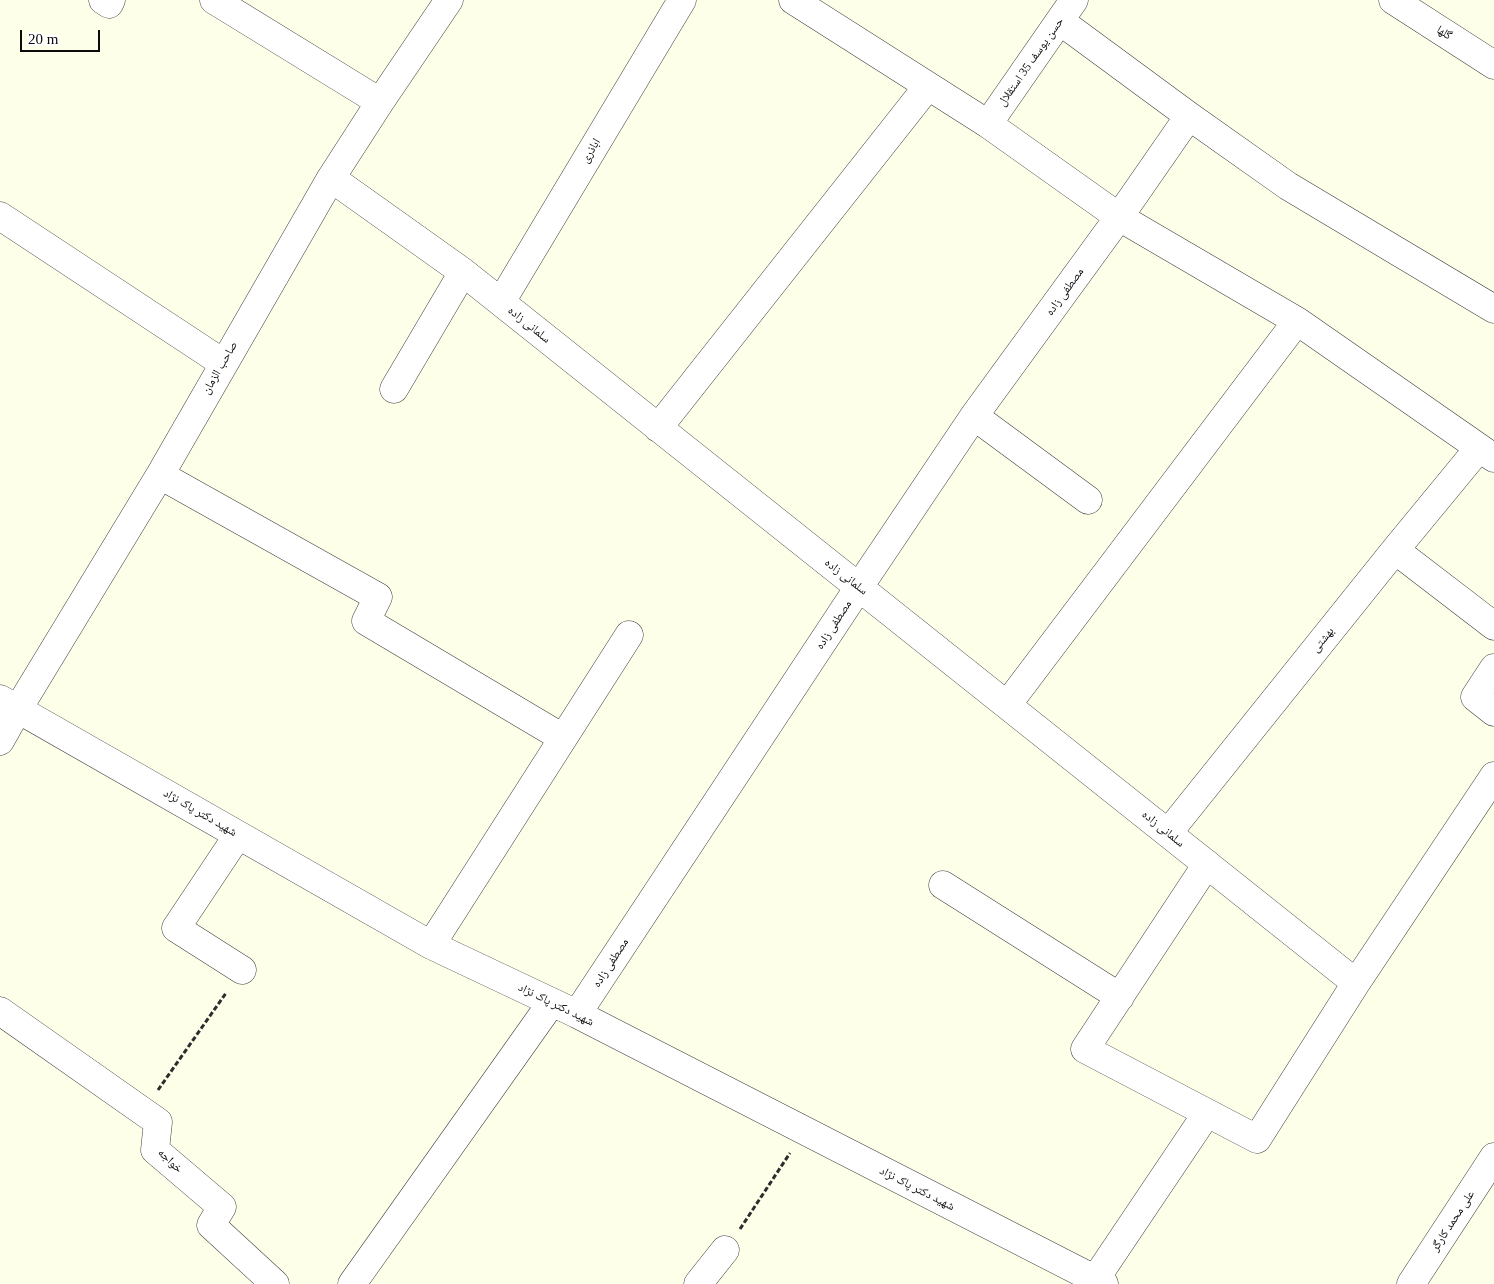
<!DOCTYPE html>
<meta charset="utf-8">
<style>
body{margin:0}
#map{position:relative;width:1494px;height:1284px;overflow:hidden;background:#feffe9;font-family:"Times New Roman",serif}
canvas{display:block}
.scale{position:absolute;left:20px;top:30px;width:80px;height:22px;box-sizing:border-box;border:2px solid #0b0b0b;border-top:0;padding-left:6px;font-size:15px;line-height:18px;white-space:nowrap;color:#0b0b0b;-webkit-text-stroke:4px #fff;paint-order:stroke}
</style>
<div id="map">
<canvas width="1494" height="1284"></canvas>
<div class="scale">20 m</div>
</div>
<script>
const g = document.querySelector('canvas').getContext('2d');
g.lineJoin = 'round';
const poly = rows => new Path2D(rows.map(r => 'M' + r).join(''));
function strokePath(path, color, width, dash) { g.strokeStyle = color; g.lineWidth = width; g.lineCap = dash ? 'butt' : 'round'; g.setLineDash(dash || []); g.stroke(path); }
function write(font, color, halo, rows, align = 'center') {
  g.font = font + ' "Times New Roman","Noto Naskh Arabic",serif'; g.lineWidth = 5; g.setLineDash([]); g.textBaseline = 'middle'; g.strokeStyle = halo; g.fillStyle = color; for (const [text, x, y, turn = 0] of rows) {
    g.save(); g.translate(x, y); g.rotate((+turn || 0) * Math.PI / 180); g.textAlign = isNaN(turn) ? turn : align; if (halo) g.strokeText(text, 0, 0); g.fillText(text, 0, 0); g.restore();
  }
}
const path = poly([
 [158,1090,226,993],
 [740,1229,790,1153]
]);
const minor = poly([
 [103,0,109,4,111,0],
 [214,0,380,102],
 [793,0,988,124,1119,217,1297,321,1494,458],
 [1393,0,1494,65],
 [1060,21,1189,116,1288,186,1494,309],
 [988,124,1074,0],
 [331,178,463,272,1356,983],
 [0,216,223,363],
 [501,302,682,0],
 [394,389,463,272],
 [974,416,1088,500],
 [658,428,928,86],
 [160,475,378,597,366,621,563,738],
 [1395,550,1494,626],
 [1494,668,1475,697,1494,712],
 [0,699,431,945,577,1014,1104,1284],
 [1007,705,1297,321],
 [0,741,18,709,160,475,331,178,380,102,449,0],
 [1168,833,1395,550,1479,448],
 [238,835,176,928,242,970],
 [1207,864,1085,1049,1257,1139,1356,983,1494,776],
 [943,885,1120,997],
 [431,945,629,635],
 [0,1011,158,1122,155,1150,222,1207,211,1225,275,1284],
 [577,1014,859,587,974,416,1119,217,1189,116],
 [352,1284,552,1002],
 [698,1284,725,1250],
 [1092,1284,1207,1113],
 [1411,1284,1494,1157]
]);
const streetNames = [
 ["گلها",1444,33,33],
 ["حسن یوسف 35 استقلال",1031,62,-55],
 ["اباذری",591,151,-59],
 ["مصطفی زاده",1065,292,-54],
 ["سلمانی زاده",529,325,39],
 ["صاحب الزمان",220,368,-60],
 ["سلمانی زاده",846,577,38],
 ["مصطفی زاده",834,625,-57],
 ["بهشتی",1323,640,-51],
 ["شهید دکتر پاک نژاد",200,813,30],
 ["سلمانی زاده",1163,829,39],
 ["مصطفی زاده",611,963,-57],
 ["شهید دکتر پاک نژاد",556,1005,26],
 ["خواجه",170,1161,44],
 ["شهید دکتر پاک نژاد",917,1189,27],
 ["علی محمد کارگر",1453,1221,-57]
];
strokePath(minor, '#3e3e3e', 29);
strokePath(path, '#2d2d2d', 3, [5, 2.5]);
strokePath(minor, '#fff', 28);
write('12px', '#0b0b0b', '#fff', streetNames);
</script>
